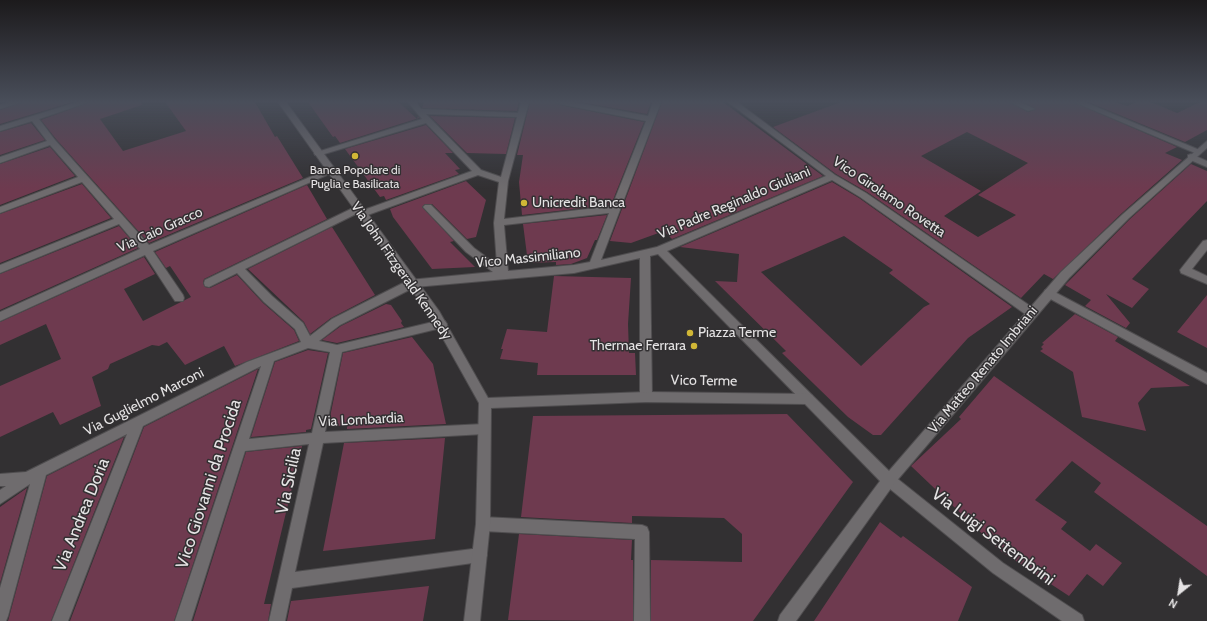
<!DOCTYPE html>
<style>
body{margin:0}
#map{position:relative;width:1207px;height:621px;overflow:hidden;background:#323032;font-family:Cabin,sans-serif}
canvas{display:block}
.north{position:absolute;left:1159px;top:573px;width:40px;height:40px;-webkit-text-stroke:3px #323032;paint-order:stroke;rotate:210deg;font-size:11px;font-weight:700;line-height:16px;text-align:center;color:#e5e3e4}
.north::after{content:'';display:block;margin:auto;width:14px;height:18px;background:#e5e3e4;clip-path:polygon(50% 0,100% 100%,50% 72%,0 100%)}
</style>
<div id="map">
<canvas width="1207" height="621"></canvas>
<div class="north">N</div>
</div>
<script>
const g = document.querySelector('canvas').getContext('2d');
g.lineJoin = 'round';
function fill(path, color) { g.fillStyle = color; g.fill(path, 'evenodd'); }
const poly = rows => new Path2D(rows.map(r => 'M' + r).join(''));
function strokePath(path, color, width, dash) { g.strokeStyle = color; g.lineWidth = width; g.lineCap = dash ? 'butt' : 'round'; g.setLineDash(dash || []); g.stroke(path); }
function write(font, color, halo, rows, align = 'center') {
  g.font = font + ' Cabin,sans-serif'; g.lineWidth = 3; g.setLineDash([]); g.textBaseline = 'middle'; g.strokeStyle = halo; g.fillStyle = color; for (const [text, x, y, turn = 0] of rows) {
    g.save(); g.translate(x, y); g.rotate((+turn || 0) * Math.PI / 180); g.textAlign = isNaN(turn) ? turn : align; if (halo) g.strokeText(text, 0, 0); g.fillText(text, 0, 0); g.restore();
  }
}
const building = poly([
 [23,102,73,102,0,124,0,110],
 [90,102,141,102,142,105,100,119,123,151,186,131,165,102,255,102,275,137,277,136,303,178,149,243,56,139,41,120],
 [308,102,399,102,417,119,418,116,419,118,340,143,335,136,333,137],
 [424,102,519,102,517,111,422,108],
 [530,102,555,102,560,105,644,122,611,205,522,215,519,182,523,155,517,155],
 [579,102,651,102,647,114],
 [662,102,723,102,823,176,672,239,664,231,631,243,610,241],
 [841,102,1009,102,1028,112,1036,109,1023,102,1073,102,1177,147,1165,153,1182,160,1122,213,1053,279,1044,274,1021,298,867,192,836,174,773,127],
 [967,132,1028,163,978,195,1016,215,978,237,944,216,981,191,921,156],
 [1088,102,1115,102,1127,106,1136,102,1151,102,1177,113,1200,102,1207,102,1207,130,1185,142],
 [430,116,515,118,506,154,467,153],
 [31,123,45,140,0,155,0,132],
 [426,125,453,153,445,153,460,169,455,170,459,174,386,200,384,196,380,197,345,149],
 [50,147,75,176,0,205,0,164],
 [1191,164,1207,171,1207,201,1132,279,1149,289,1132,308,1106,294,1130,323,1126,328,1085,306,1091,300,1065,285,1130,219],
 [466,181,486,200,476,237,467,239,432,204,425,204,422,207,454,241,450,242,475,267,432,269,393,217,390,209],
 [832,182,859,198,1012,307,968,338,881,435,873,435,848,417,782,353,786,351,715,281,737,282,739,254,680,247],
 [844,236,893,270,889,273,930,304,924,307,861,366,761,272],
 [82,184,111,218,0,263,0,214],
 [307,185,327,219,204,279,203,283,205,287,210,288,237,275,263,303,294,330,299,341,235,366,224,346,185,365,167,342,159,346,152,345,110,364,108,369,92,377,101,406,60,425,53,412,0,437,0,386,61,359,46,324,0,345,0,322,144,257,155,274,124,289,143,321,191,297,170,266,166,268,155,252],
 [607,215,597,240,595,240,587,258,571,264,556,265,556,262,528,263,523,224],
 [119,226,138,248,0,310,0,274],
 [332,227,375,295,331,318,310,334,304,322,248,269],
 [554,276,631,278,628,324,629,353,635,353,636,375,537,375,538,363,500,359,503,349,501,349,507,329,547,332],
 [1207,295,1207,348,1177,332],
 [386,304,391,305,402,321,401,323,404,327,337,343,322,340,341,326],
 [1075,314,1118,337,1115,341,1190,386,1151,388,1138,403,1146,431,1082,417,1073,372,1040,351,1043,349,1041,347,1044,344,1042,343],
 [412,337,433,364,446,424,347,429,347,425,328,427,343,353],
 [308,350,328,353,311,429,306,430,306,432,251,437,275,362],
 [258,369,174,621,70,621,144,427],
 [994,376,1207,526,1207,576,1094,492,1101,483,1072,461,1035,500,1067,522,1061,529,1090,551,1096,544,1122,563,1103,586,1087,574,1069,596,1002,552,992,543,911,466,961,419,959,417],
 [787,414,853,482,753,621,651,621,651,560,742,562,742,534,724,518,632,516,632,523,521,517,533,416],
 [124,437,51,621,8,621,47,476],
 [445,438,435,539,323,551,344,443],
 [302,446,264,604,271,604,268,621,193,621,246,452],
 [27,488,0,583,0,507],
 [880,522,901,538,903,536,972,587,958,621,814,621],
 [519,534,632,540,631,560,633,560,633,621,508,620],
 [429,586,423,621,287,621,291,601]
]);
const minor = poly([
 [10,102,22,102,0,109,0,105,10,102],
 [78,102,89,102,39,119,55,140,149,245,329,169,332,168,336,171,153,251,183,295,184,298,183,301,175,301,145,255,0,321,0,312,140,249,119,224,0,273,0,265,114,219,82,182,0,213,0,207,78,177,50,145,0,163,0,157,47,141,32,121,0,131,0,126,78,102],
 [408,102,416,102,421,109,518,113,521,102,529,102,508,181,504,219,612,206,646,121,560,104,556,102,572,102,648,116,653,102,661,102,601,260,657,247,826,176,728,102,737,102,835,175,866,193,1036,310,1038,313,1032,317,1028,316,860,197,832,180,667,251,812,395,814,399,812,403,808,404,804,403,658,254,650,256,652,397,650,401,646,402,642,401,640,397,640,258,574,273,415,287,340,325,319,341,337,345,441,320,445,321,447,324,445,327,441,328,342,352,325,432,484,424,489,425,490,429,489,433,484,434,323,443,295,572,480,548,485,550,487,555,485,560,480,562,292,588,285,621,269,621,309,444,245,451,191,621,175,621,261,366,143,426,68,621,52,621,127,434,46,475,8,616,6,621,0,621,0,588,30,484,0,504,0,490,6,486,0,486,0,474,26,472,247,362,301,342,295,329,264,302,237,273,209,287,205,286,204,283,205,280,355,207,361,207,361,211,472,171,426,123,321,155,315,155,314,153,422,119,408,102],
 [426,114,517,117,501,177,481,170,426,114],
 [478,175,499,182,494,223,497,265,474,248,431,205,425,205,423,207,466,252,493,272,409,280,332,319,310,336,303,323,272,296,245,269,358,213,359,216,365,216,478,175],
 [609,213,590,262,574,265,508,271,504,225,609,213],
 [308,348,330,352,312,433,249,439,274,361,308,348],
 [1010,102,1020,102,1035,109,1028,111,1010,102],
 [1074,102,1084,102,1202,151,1198,154,1195,153,1074,102],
 [1191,154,1207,161,1207,167,1188,159,1188,155,1191,154],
 [1207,240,1207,250,1192,269,1207,276,1207,284,1181,273,1180,270,1203,241,1207,240],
 [1049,289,1207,373,1207,384,1045,296,1044,293,1045,290,1049,289],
 [889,474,894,476,1003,563,1082,615,1084,621,1062,621,993,573,884,484,882,480,884,476,889,474],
 [483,517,642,525,647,527,649,532,650,621,634,621,635,539,483,531,478,529,476,524,478,519,483,517]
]);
const tertiary = poly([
 [278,102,286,102,439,311,488,398,646,392,808,394,812,395,889,471,1061,272,1123,214,1207,141,1207,148,1129,218,1069,278,894,484,796,621,778,621,780,615,880,481,805,404,646,402,491,408,490,524,480,621,464,621,476,524,479,403,431,317,278,102]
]);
const markers = [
 [355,156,4,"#d1b736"],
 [524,203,4,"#d1b736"],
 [690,333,4,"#d1b736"],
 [694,346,4,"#d1b736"]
];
const farPoinames = [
 ["Banca Popolare di",355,170],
 ["Puglia e Basilicata",355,184]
];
const streetNames = [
 ["Vico Girolamo Rovetta",889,197,34],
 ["Via Padre Reginaldo Giuliani",734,203,-23],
 ["Via Caio Gracco",160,230,-24],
 ["Vico Massimiliano",528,258,-6],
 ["Via John Fitzgerald Kennedy",401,271,55],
 ["Via Matteo Renato Imbriani",983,370,-50],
 ["Vico Terme",704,381,1],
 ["Via Guglielmo Marconi",144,402,-27],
 ["Via Lombardia",361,420,-3]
];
const poiNames = [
 ["Unicredit Banca",532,203],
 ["Piazza Terme",698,333],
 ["Thermae Ferrara",686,346,"right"]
];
const nearStreetnames = [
 ["Via Sicilia",289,481,-78],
 ["Vico Giovanni da Procida",209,484,-72],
 ["Via Andrea Doria",82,515,-68],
 ["Via Luigi Settembrini",993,537,37]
];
fill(building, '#6e3a4f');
strokePath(minor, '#4f4d4f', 2);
strokePath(tertiary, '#4f4d4f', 2);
fill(minor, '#6f6c6e');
fill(tertiary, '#6f6c6e');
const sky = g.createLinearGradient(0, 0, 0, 189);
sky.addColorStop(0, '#1c1a1c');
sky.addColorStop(0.54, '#494e5a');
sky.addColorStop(1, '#494e5a00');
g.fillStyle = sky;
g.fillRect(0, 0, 1207, 189);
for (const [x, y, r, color] of markers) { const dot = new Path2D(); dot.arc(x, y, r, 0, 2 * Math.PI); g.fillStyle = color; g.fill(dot); strokePath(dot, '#323032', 1.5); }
write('12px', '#e5e3e4', '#323032', farPoinames);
write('14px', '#e5e3e4', '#323032', streetNames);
write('14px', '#e5e3e4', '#323032', poiNames, 'left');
write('17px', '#e5e3e4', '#323032', nearStreetnames);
</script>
